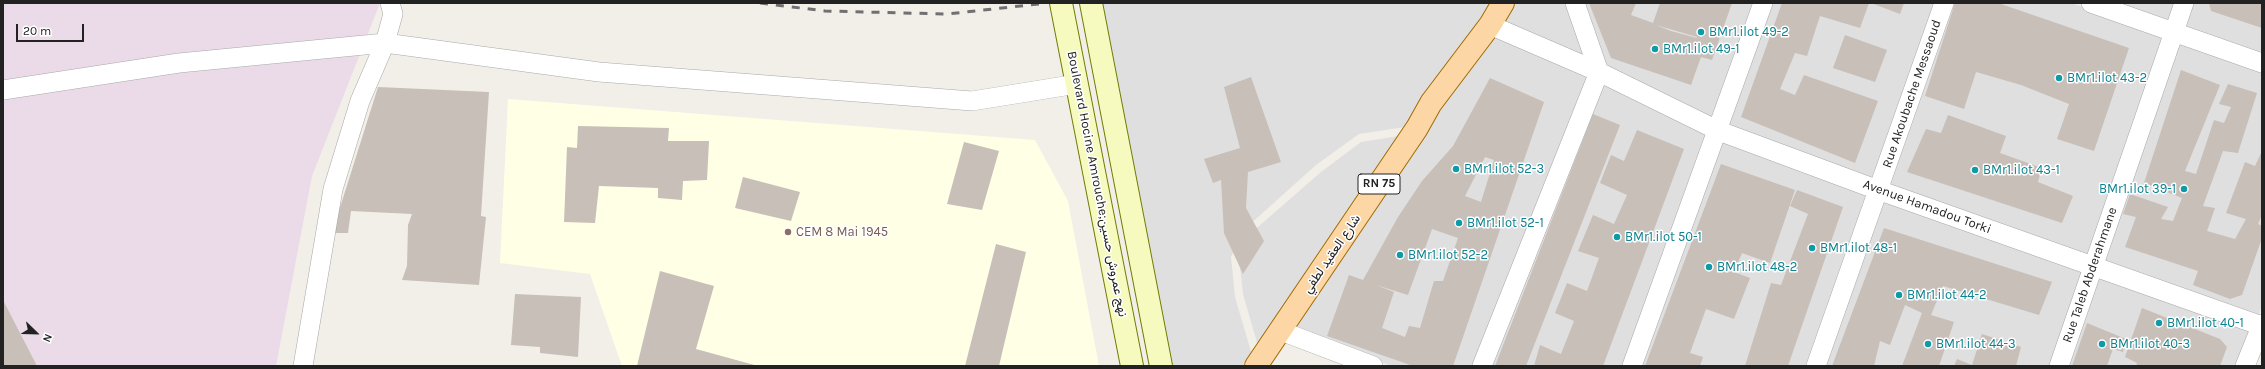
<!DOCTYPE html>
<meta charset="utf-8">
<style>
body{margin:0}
#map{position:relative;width:2265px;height:369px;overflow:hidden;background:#f2efe9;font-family:Karla,sans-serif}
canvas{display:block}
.frame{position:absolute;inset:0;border:4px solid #222;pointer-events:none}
.north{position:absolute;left:16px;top:313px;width:40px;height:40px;-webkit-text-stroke:3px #fff;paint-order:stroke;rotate:113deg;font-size:11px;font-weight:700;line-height:16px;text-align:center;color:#222}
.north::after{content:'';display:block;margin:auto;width:14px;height:18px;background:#222;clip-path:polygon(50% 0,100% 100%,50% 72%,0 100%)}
.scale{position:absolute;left:16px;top:24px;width:68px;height:18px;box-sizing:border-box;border:2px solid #222;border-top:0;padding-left:5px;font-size:12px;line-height:14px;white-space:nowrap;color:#222;-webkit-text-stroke:3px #fff;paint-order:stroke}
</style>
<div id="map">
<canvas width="2265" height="369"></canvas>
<div class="frame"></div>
<div class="north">N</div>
<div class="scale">20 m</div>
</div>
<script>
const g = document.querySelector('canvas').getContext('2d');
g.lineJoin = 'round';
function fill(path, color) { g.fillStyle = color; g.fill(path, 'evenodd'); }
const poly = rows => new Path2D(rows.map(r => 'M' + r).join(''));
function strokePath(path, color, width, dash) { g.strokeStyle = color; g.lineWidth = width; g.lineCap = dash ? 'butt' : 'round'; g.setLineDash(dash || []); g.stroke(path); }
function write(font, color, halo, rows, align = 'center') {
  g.font = font + ' Karla,Vazirmatn,sans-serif'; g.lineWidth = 3; g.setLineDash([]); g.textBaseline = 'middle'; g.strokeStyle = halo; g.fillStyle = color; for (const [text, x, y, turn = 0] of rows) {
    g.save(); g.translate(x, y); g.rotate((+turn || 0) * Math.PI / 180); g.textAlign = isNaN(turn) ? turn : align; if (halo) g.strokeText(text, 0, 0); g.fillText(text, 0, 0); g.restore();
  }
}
const residential = poly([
 [1101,3,1490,3,1479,21,1421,99,1405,127,1359,134,1316,165,1247,227,1231,257,1235,297,1252,355,1242,366,1172,366],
 [1515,3,1568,3,1588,60,1503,24],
 [1582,3,1756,3,1715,121,1604,68],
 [1770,3,1936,3,1874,181,1728,126],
 [1950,3,2071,3,2166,35,2089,257,1887,185],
 [2111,3,2177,3,2170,24],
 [2191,3,2262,3,2262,56,2182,27],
 [1495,36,1590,76,1475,366,1392,366,1295,330,1441,107],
 [2177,40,2262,70,2262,305,2258,317,2102,263],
 [1603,81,1711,134,1625,366,1490,366],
 [1399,136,1318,253,1258,346,1243,294,1239,258,1251,233,1321,172,1361,142],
 [1723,139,1870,193,1809,366,1640,366],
 [1882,198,2084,272,2052,366,1823,366],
 [2097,275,2252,330,2238,366,2066,366]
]);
const industrial = poly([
 [3,3,380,3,312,176,276,366,3,366]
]);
const education = poly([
 [508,99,1035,140,1068,201,1099,366,622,366,590,274,500,263]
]);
const building = poly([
 [1589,3,1636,3,1631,15,1653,23,1660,3,1732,3,1712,60,1701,57,1691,85,1611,58],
 [1656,25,1697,37,1697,38,1671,31],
 [1782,3,1869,3,1860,28,1820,16,1807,56,1795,53,1780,89,1795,95,1804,75,1878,101,1855,163,1741,117],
 [1871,3,1904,3,1900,14],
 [1955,3,1998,3,2129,48,2094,151,2057,139,2069,104,2021,85,1976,72,1964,109,1925,96],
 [2209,3,2262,3,2262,28,2211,11],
 [1845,35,1887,50,1875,82,1833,68],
 [2181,70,2220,85,2185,171,2196,174,2214,120,2224,123,2231,107,2219,104,2228,84,2257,93,2238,153,2223,151,2203,206,2215,208,2207,231,2235,239,2246,219,2226,213,2245,162,2255,166,2262,151,2262,215,2258,224,2262,226,2262,238,2242,295,2230,299,2193,285,2198,271,2125,247,2136,217,2123,214,2130,194,2168,207,2161,219,2173,221,2182,198,2144,183],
 [1251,77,1281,162,1248,172,1246,208,1264,241,1243,274,1224,233,1221,180,1213,183,1204,159,1240,148,1224,87],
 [1490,78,1544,102,1453,366,1413,366,1327,336,1349,275,1363,280,1398,217,1422,181,1453,146],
 [1485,157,1494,160,1481,202,1465,196],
 [1432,229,1458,238,1443,281,1434,281,1420,328,1409,326,1405,337,1382,328,1394,292,1376,285,1408,295],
 [378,87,489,92,481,216,486,217,479,285,402,280,407,266,408,225,412,214,351,211,348,233,332,233],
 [1593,114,1620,125,1526,366,1495,366],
 [1948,115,2006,136,2000,153,2042,168,2038,182,2073,196,2062,223,1907,172,1926,129,1941,133],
 [578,126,669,128,668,141,709,141,707,180,683,181,682,200,658,198,658,188,599,186,595,223,564,222,567,147,577,148],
 [1637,130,1684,149,1603,366,1534,366,1540,345,1561,354,1574,321,1555,313,1567,283,1587,291,1599,258,1578,251,1593,215,1614,224,1627,195,1600,183,1611,155,1624,161],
 [964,142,999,151,982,210,947,204],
 [1721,164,1795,190,1770,263,1742,253,1734,272,1750,278,1734,319,1706,309,1690,353,1703,357,1700,366,1645,366],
 [743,177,800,192,791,221,735,208],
 [1797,190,1843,207,1788,366,1745,366,1771,283,1781,285,1808,214,1790,206],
 [1884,228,2052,282,2039,315,1943,286,1931,315,1954,322,1939,366,1902,366,1922,313,1905,305,1890,345,1880,341,1874,366,1832,366],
 [996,244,1026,252,999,366,965,366],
 [660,271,714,286,696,349,758,366,637,366],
 [515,294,581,297,578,357,540,353,540,347,511,345],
 [3,300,37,366,3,366],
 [2142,308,2220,339,2227,347,2220,366,2136,366,2137,363,2125,357],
 [2087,323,2126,339,2123,352,2113,349,2107,366,2072,366],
 [1982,334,2021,347,2016,366,1954,366,1957,359,1972,365]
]);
const street = poly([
 [2091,3,2262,63],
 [1490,25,1599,72,1719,131,1878,190,2262,326],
 [3,90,179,63,385,43,599,72,972,101,1077,84],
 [1281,331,1373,366],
 [303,366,333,189,360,101,385,43,393,14,390,3],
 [1482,366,1599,72,1575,3],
 [1632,366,1763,3],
 [1816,366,1944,3],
 [2059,366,2184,3],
 [2245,366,2262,324]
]);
const secondary = poly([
 [1061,3,1132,366],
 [1091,3,1161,366]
]);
const primary = poly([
 [1256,366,1417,128,1431,103,1490,25,1503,3]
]);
const rail = poly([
 [760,3,825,11,947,14,1047,3]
]);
const markers = [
 [1701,32,4,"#0f9aa8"],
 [1655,49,4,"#0f9aa8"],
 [2059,78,4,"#0f9aa8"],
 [1456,169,4,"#0f9aa8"],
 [1975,170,4,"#0f9aa8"],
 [2184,189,4,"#0f9aa8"],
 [1459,223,4,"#0f9aa8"],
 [788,232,4,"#8d6e63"],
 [1617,237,4,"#0f9aa8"],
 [1812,248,4,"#0f9aa8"],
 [1400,255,4,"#0f9aa8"],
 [1709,267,4,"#0f9aa8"],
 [1899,295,4,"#0f9aa8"],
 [2159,323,4,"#0f9aa8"],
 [1928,344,4,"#0f9aa8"],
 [2102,344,4,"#0f9aa8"]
];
const shields = [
 [1379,184,42]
];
const shieldNames = [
 ["RN 75",1379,184]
];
const cultureNames = [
 ["BMr1.ilot 49-2",1709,32],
 ["BMr1.ilot 49-1",1663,49],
 ["BMr1.ilot 43-2",2067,78],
 ["BMr1.ilot 52-3",1464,169],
 ["BMr1.ilot 43-1",1983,170],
 ["BMr1.ilot 39-1",2176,189,"right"],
 ["BMr1.ilot 52-1",1467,223],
 ["BMr1.ilot 50-1",1625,237],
 ["BMr1.ilot 48-1",1820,248],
 ["BMr1.ilot 52-2",1408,255],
 ["BMr1.ilot 48-2",1717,267],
 ["BMr1.ilot 44-2",1907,295],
 ["BMr1.ilot 40-1",2167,323],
 ["BMr1.ilot 44-3",1936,344],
 ["BMr1.ilot 40-3",2110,344]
];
const streetNames = [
 ["Rue Akoubache Messaoud",1912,94,-71],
 ["Boulevard Hocine Amrouche;نهج عمروش حسين",1097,184,79],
 ["Avenue Hamadou Torki",1927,207,20],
 ["شارع العقيد لطفي",1332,254,-56],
 ["Rue Taleb Abderahmane",2090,275,-71]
];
const educationNames = [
 ["CEM 8 Mai 1945",796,232]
];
fill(residential, '#e0dfdf');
fill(industrial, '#ebdbe8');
fill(education, '#ffffe5');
fill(building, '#c7bfb8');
strokePath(street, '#a9a9a9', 20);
strokePath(secondary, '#707d05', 24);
strokePath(primary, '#a06b00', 24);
strokePath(street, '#fff', 19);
strokePath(secondary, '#f7fabf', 22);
strokePath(primary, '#fcd6a4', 22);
strokePath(rail, '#707070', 3, [8, 8]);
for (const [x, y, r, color] of markers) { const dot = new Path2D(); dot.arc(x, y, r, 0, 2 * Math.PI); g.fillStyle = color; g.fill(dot); strokePath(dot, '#fff', 1.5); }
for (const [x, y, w] of shields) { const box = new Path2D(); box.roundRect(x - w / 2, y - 10, w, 20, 3); g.fillStyle = '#fff'; g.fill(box); strokePath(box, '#222', 1); }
write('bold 12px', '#222', null, shieldNames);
write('13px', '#0d838f', '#fff', cultureNames, 'left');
write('13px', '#222', '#fff', streetNames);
write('13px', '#785e54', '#fff', educationNames, 'left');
</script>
